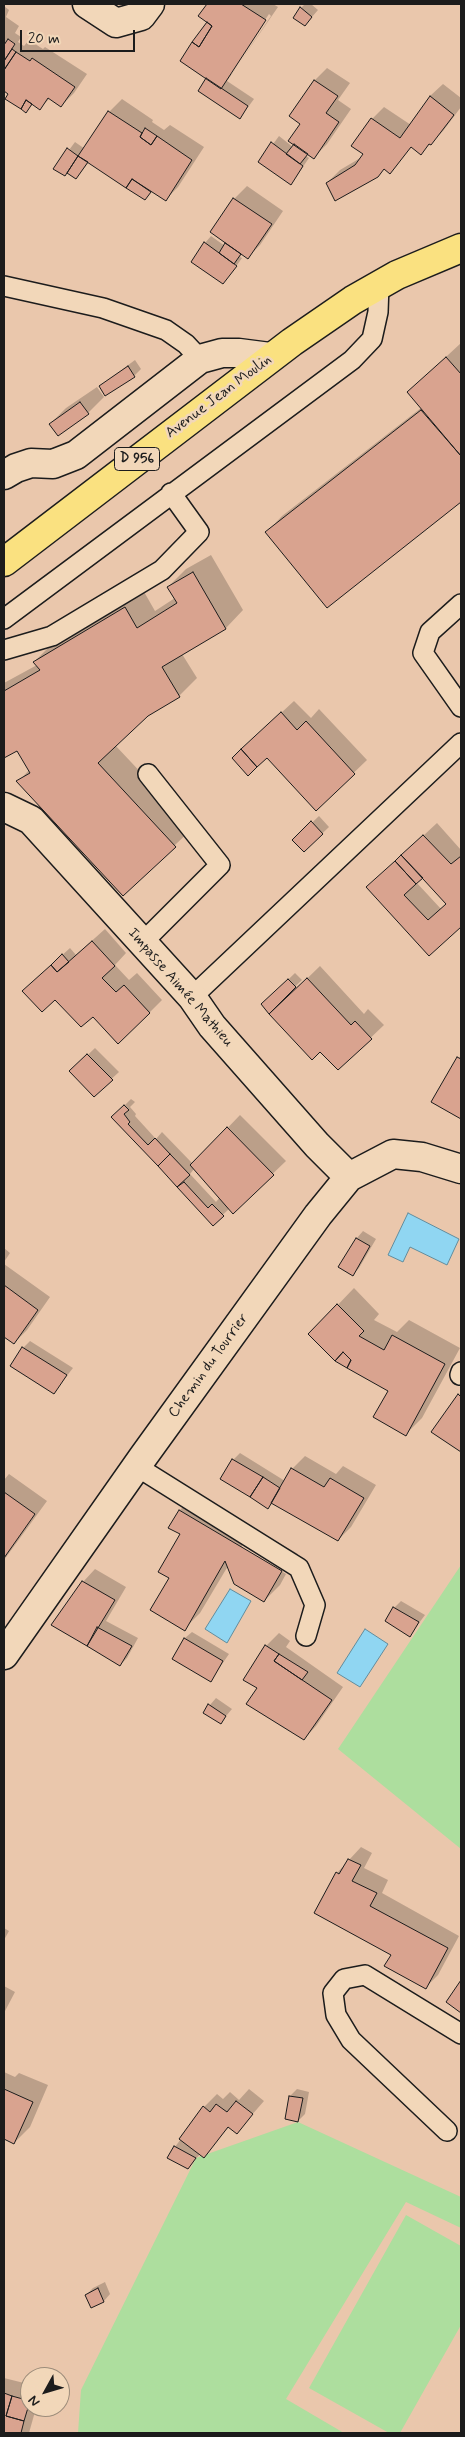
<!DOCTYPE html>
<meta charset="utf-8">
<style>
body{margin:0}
#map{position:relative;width:465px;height:2437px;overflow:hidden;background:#eac7ac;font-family:Mynerve,sans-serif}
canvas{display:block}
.frame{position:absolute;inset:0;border:5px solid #1c1c1c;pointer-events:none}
.north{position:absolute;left:20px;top:2367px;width:50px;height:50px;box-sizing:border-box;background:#f2d7b9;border:1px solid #9c8c7a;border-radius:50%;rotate:231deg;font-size:14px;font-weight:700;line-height:20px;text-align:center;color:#1c1c1c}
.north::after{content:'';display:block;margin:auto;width:18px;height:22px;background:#1c1c1c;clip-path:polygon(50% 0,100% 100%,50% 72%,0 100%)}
.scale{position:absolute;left:20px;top:30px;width:115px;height:22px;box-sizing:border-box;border:2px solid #1c1c1c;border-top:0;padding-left:6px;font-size:15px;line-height:18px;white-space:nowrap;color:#1c1c1c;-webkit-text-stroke:4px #f2d7b9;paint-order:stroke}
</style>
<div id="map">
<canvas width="465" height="2437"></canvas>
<div class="frame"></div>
<div class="north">N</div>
<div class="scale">20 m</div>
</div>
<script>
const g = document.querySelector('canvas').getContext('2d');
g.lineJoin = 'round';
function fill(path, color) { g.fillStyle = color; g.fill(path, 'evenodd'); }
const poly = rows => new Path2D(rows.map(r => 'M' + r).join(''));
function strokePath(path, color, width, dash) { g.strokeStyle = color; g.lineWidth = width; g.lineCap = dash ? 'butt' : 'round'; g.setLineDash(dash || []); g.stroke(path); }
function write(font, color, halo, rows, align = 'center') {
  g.font = font + ' Mynerve,sans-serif'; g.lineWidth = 5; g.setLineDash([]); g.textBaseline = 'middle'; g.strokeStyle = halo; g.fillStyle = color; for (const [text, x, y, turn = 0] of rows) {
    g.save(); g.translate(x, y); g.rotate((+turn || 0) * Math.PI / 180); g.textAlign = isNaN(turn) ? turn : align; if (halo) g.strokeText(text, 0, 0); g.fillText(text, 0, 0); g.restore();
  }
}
const green = poly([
 [461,1565,461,1849,338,1749],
 [298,2122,461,2197,461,2228,406,2202,286,2399,344,2433,78,2433,81,2390,196,2158],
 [406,2215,461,2246,461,2325,400,2433,389,2433,309,2388]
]);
const water = poly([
 [408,1213,459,1239,447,1265,410,1247,403,1262,388,1255,408,1213],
 [230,1589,251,1601,227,1643,205,1629,230,1589],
 [365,1629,388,1644,360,1687,337,1673,365,1629]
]);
const shadow = poly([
 [208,4,273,4,278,7,227,81,254,99,240,118,207,78,209,22,200,16],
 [269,14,271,16,232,74,229,74],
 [305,4,311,4,318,10,305,25,301,8],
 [4,6,9,10,6,17,19,26,15,33,21,37,18,42,24,46,29,40,43,49,45,47,87,74,74,93,61,106,50,98,40,108,33,104,26,111,4,89],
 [327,68,350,83,338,100,351,109,327,144,314,157,309,153,306,156,309,158,291,184,260,162,279,136,293,147,302,123,291,116,315,80],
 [443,84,461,98,461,107,443,131,421,153,412,146,390,172,385,168,377,176,327,183,340,170,362,157,372,119,384,107,411,125,430,96],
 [122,99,153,120,152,122,164,130,170,125,204,147,178,187,165,200,152,191,145,199,89,162,76,178,67,172,55,169,75,142,85,149,109,112],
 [247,186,283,211,260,245,248,257,242,254,240,257,242,258,230,275,205,243,211,236,225,246,227,243,211,232,234,199],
 [461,343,461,501,327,606,267,532,282,516,421,408,408,392],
 [135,360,141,369,134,376,100,386],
 [97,387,104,397,88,413,50,424,66,408],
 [211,555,243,610,226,628,182,654,197,678,179,696,147,715,115,745,193,828,123,894,18,782,29,770,18,749,4,757,4,683,37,665,34,662,52,644,143,590,155,611,175,598,168,587,186,569],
 [294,701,311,718,319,709,367,760,316,809,255,737],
 [319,816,329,827,304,851,294,840],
 [437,823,461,850,461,925,429,954,368,887],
 [423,877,447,903,441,909,416,882],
 [105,929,126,953,115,965,129,980,137,973,162,1000,149,1013,93,1015,37,978,70,948,76,955],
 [320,966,364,1014,368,1009,384,1025,338,1069,320,1050,270,1013,263,1004,295,973,302,980,282,999,284,1001],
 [95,1048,119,1072,94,1095,71,1071],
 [461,1055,461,1117,432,1101],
 [131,1099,135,1102,130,1107,136,1114,135,1116,156,1139,162,1132,193,1164,240,1115,286,1161,233,1212,230,1208,213,1224,113,1117],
 [194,1169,220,1197,216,1202,190,1174],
 [363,1231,376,1239,359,1268,352,1275,340,1267,357,1238],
 [4,1248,10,1253,4,1262],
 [4,1264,50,1297,27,1330,14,1343,4,1335],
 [354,1288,379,1314,374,1320,397,1332,409,1320,460,1348,422,1418,406,1434,389,1390,310,1334],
 [30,1341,73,1368,54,1392,23,1348],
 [461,1392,461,1450,433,1431],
 [240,1453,285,1481,292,1469,305,1456,336,1474,343,1466,376,1485,351,1527,338,1540,273,1503,268,1507,233,1460],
 [9,1474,47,1501,4,1560,4,1480],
 [196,1494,298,1554,287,1572,242,1545,242,1548,286,1574,280,1585,264,1601,228,1566,200,1613,184,1629,171,1577,181,1534,170,1527,180,1510],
 [95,1569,126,1587,106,1621,138,1638,127,1658,120,1665,53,1625,83,1582],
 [401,1601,425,1615,410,1635,394,1608],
 [192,1632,229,1654,211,1680,174,1658,185,1638],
 [279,1633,290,1641,286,1647,343,1687,316,1726,304,1739,258,1688,245,1679,266,1646],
 [216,1698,232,1709,221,1722,204,1712],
 [361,1847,372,1853,364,1868,388,1880,382,1893,459,1936,438,1975,426,1987,392,1955,316,1913,337,1873],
 [4,1928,9,1931,4,1940],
 [4,1986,15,1992,4,2013],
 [4,2072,15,2077,19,2073,48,2085,30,2127,14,2143,4,2138],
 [249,2089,264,2101,237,2132,230,2126,203,2156,200,2154,188,2168,175,2147,204,2107,217,2094,223,2099,230,2092,239,2100],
 [297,2089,309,2092,305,2114,298,2121,290,2096],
 [105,2282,110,2294,104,2301,92,2306,86,2295,93,2288],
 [4,2378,24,2383,22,2390,30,2392,30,2407,36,2408,29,2433,4,2433]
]);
const building = poly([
 [207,4,241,4,266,20,221,89,180,61,192,42,199,47,212,26,198,16,207,4],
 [300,7,312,17,305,26,293,18,300,7],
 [207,22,212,26,199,47,192,42,207,22],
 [8,39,15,44,4,61,4,45,8,39],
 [12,49,16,52,4,70,4,61,12,49],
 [16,52,30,61,32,58,75,87,61,107,48,98,40,110,26,100,21,109,5,99,8,94,4,91,4,70,16,52],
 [206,78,248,106,240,119,198,91,206,78],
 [314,80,338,96,326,113,339,122,314,159,288,141,300,124,289,116,314,80],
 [430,96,454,115,431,145,429,144,421,155,411,147,390,174,384,169,378,177,335,201,326,183,355,165,363,154,351,146,371,118,400,138,430,96],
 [26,100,32,104,26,113,21,109,26,100],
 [108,111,142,133,140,137,151,145,157,136,192,160,166,201,132,179,126,188,78,156,108,111],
 [145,128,157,136,151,145,140,137,145,128],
 [271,142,303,166,291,185,258,162,271,142],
 [294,144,308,154,300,164,286,154,294,144],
 [67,148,78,156,65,176,53,169,67,148],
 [78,156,88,162,76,179,67,173,78,156],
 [132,179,151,192,145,200,126,188,132,179],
 [233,198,272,224,248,259,210,232,233,198],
 [204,242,237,266,223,284,191,262,204,242],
 [225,243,241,254,234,264,219,253,225,243],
 [446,357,461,374,461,456,407,392,446,357],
 [128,366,135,377,105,396,99,386,128,366],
 [80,402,89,414,58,436,49,424,80,402],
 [421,410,461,456,461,502,327,608,265,532,421,410],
 [193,572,226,629,162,667,180,697,148,716,98,763,176,847,123,896,16,781,30,773,17,751,4,758,4,691,40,670,33,662,125,607,137,628,177,603,167,587,193,572],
 [281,712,297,730,306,721,355,774,316,811,267,758,257,767,241,749,281,712],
 [241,749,257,767,248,776,232,758,241,749],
 [311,821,323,834,304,852,292,840,311,821],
 [423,835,451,864,461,856,461,927,429,956,366,887,395,861,416,884,404,895,428,920,446,904,401,855,423,835],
 [401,855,423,878,416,884,395,861,401,855],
 [92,941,115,966,102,978,116,992,124,985,150,1013,118,1044,93,1017,81,1027,55,1000,42,1012,22,991,51,965,57,972,92,941],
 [62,954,69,962,57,972,51,965,62,954],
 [307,978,351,1025,355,1021,372,1039,338,1070,320,1052,312,1060,269,1014,307,978],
 [288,979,296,987,269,1014,261,1004,288,979],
 [87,1054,113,1080,94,1097,69,1071,87,1054],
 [457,1057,461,1059,461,1119,431,1102,457,1057],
 [124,1105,129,1110,124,1114,130,1122,128,1124,148,1145,155,1138,170,1154,158,1166,111,1117,124,1105],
 [227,1127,274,1175,233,1214,190,1165,227,1127],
 [170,1154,190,1175,177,1187,158,1166,170,1154],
 [184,1182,208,1208,212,1204,224,1216,213,1226,177,1187,184,1182],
 [356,1238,370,1246,353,1276,338,1267,356,1238],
 [4,1285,38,1310,14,1344,4,1337,4,1285],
 [337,1304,364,1331,359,1336,384,1350,392,1335,445,1364,406,1436,373,1417,388,1391,347,1368,351,1360,343,1352,335,1361,308,1334,337,1304],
 [22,1347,67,1375,54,1394,10,1366,22,1347],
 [343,1352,351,1360,347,1368,335,1361,343,1352],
 [458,1394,461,1397,461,1452,431,1432,458,1394],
 [232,1459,263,1477,250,1497,220,1479,232,1459],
 [291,1468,324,1487,330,1478,364,1498,338,1541,271,1503,291,1468],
 [263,1477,280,1488,268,1509,250,1497,263,1477],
 [4,1492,35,1514,4,1558,4,1492],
 [179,1510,282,1571,264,1602,234,1584,225,1561,185,1631,150,1610,169,1578,158,1572,180,1534,168,1528,179,1510],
 [82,1581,115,1600,87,1646,51,1625,82,1581],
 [393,1607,419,1622,410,1637,385,1621,393,1607],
 [97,1627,132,1646,120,1666,87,1646,97,1627],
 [184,1638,223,1661,211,1682,172,1659,184,1638],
 [265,1645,279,1654,274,1661,332,1700,304,1740,246,1704,257,1688,243,1680,265,1645],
 [279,1654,308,1672,302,1680,274,1661,279,1654],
 [208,1704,226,1716,221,1724,203,1713,208,1704],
 [348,1859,361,1865,352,1881,377,1893,370,1906,448,1948,426,1989,384,1966,391,1955,314,1913,336,1872,339,1874,348,1859],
 [461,1980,461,2013,446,2002,461,1980],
 [4,2089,33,2102,14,2144,4,2139,4,2089],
 [289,2096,303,2098,298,2122,285,2119,289,2096],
 [236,2101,253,2114,237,2134,228,2127,204,2158,179,2139,203,2106,210,2112,216,2104,227,2112,236,2101],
 [174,2146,196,2158,188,2169,167,2158,174,2146],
 [98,2288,104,2302,91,2308,85,2295,98,2288],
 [4,2393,12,2396,6,2416,24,2421,21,2433,4,2433,4,2393],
 [12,2396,30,2401,24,2421,6,2416,12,2396]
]);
const lane = poly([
 [4,286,103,308,166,330,186,344,200,359],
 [461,604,430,632,423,653,461,707],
 [4,619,352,360,372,339,378,312,379,285],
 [4,650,52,636,162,570,199,532,171,493],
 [142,943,220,865,148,774],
 [192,997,461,743],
 [460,1375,461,1372],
 [136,1466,299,1568,315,1605,306,1636],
 [447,2131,351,2040,336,2015,333,1993,344,1979,365,1975,461,2034]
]);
const street = poly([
 [87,4,116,23,141,16,150,4],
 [4,475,16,468,31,463,53,464,76,455,200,359,222,353,239,353,270,357],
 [4,807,31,820,192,997,212,1026,317,1145,349,1177],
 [4,1655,143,1457,318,1215,349,1177,393,1154,422,1157,461,1169]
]);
const primary = poly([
 [4,562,292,342,353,300,397,275,461,248]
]);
const shields = [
 [137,459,45]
];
const shieldNames = [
 ["D 956",137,459]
];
const streetNames = [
 ["Avenue Jean Moulin",219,397,-37],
 ["Impasse Aimée Mathieu",180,988,49],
 ["Chemin du Tourrier",209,1366,-54]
];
fill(green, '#adde9e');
fill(water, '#90d6f2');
strokePath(water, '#628c9c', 1);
fill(shadow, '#0003');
fill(building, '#d9a38f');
strokePath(building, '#1c1c1c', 1);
strokePath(lane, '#1c1c1c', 22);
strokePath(street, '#1c1c1c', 31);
strokePath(primary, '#1c1c1c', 31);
strokePath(lane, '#f2d7b9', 19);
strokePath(street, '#f2d7b9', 28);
strokePath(primary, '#fae180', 28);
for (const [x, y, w] of shields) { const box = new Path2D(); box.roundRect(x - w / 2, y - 11.5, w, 23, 4); g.fillStyle = '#f2d7b9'; g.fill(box); strokePath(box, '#1c1c1c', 1); }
write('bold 14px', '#1c1c1c', null, shieldNames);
write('15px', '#1c1c1c', '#f2d7b9', streetNames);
</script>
